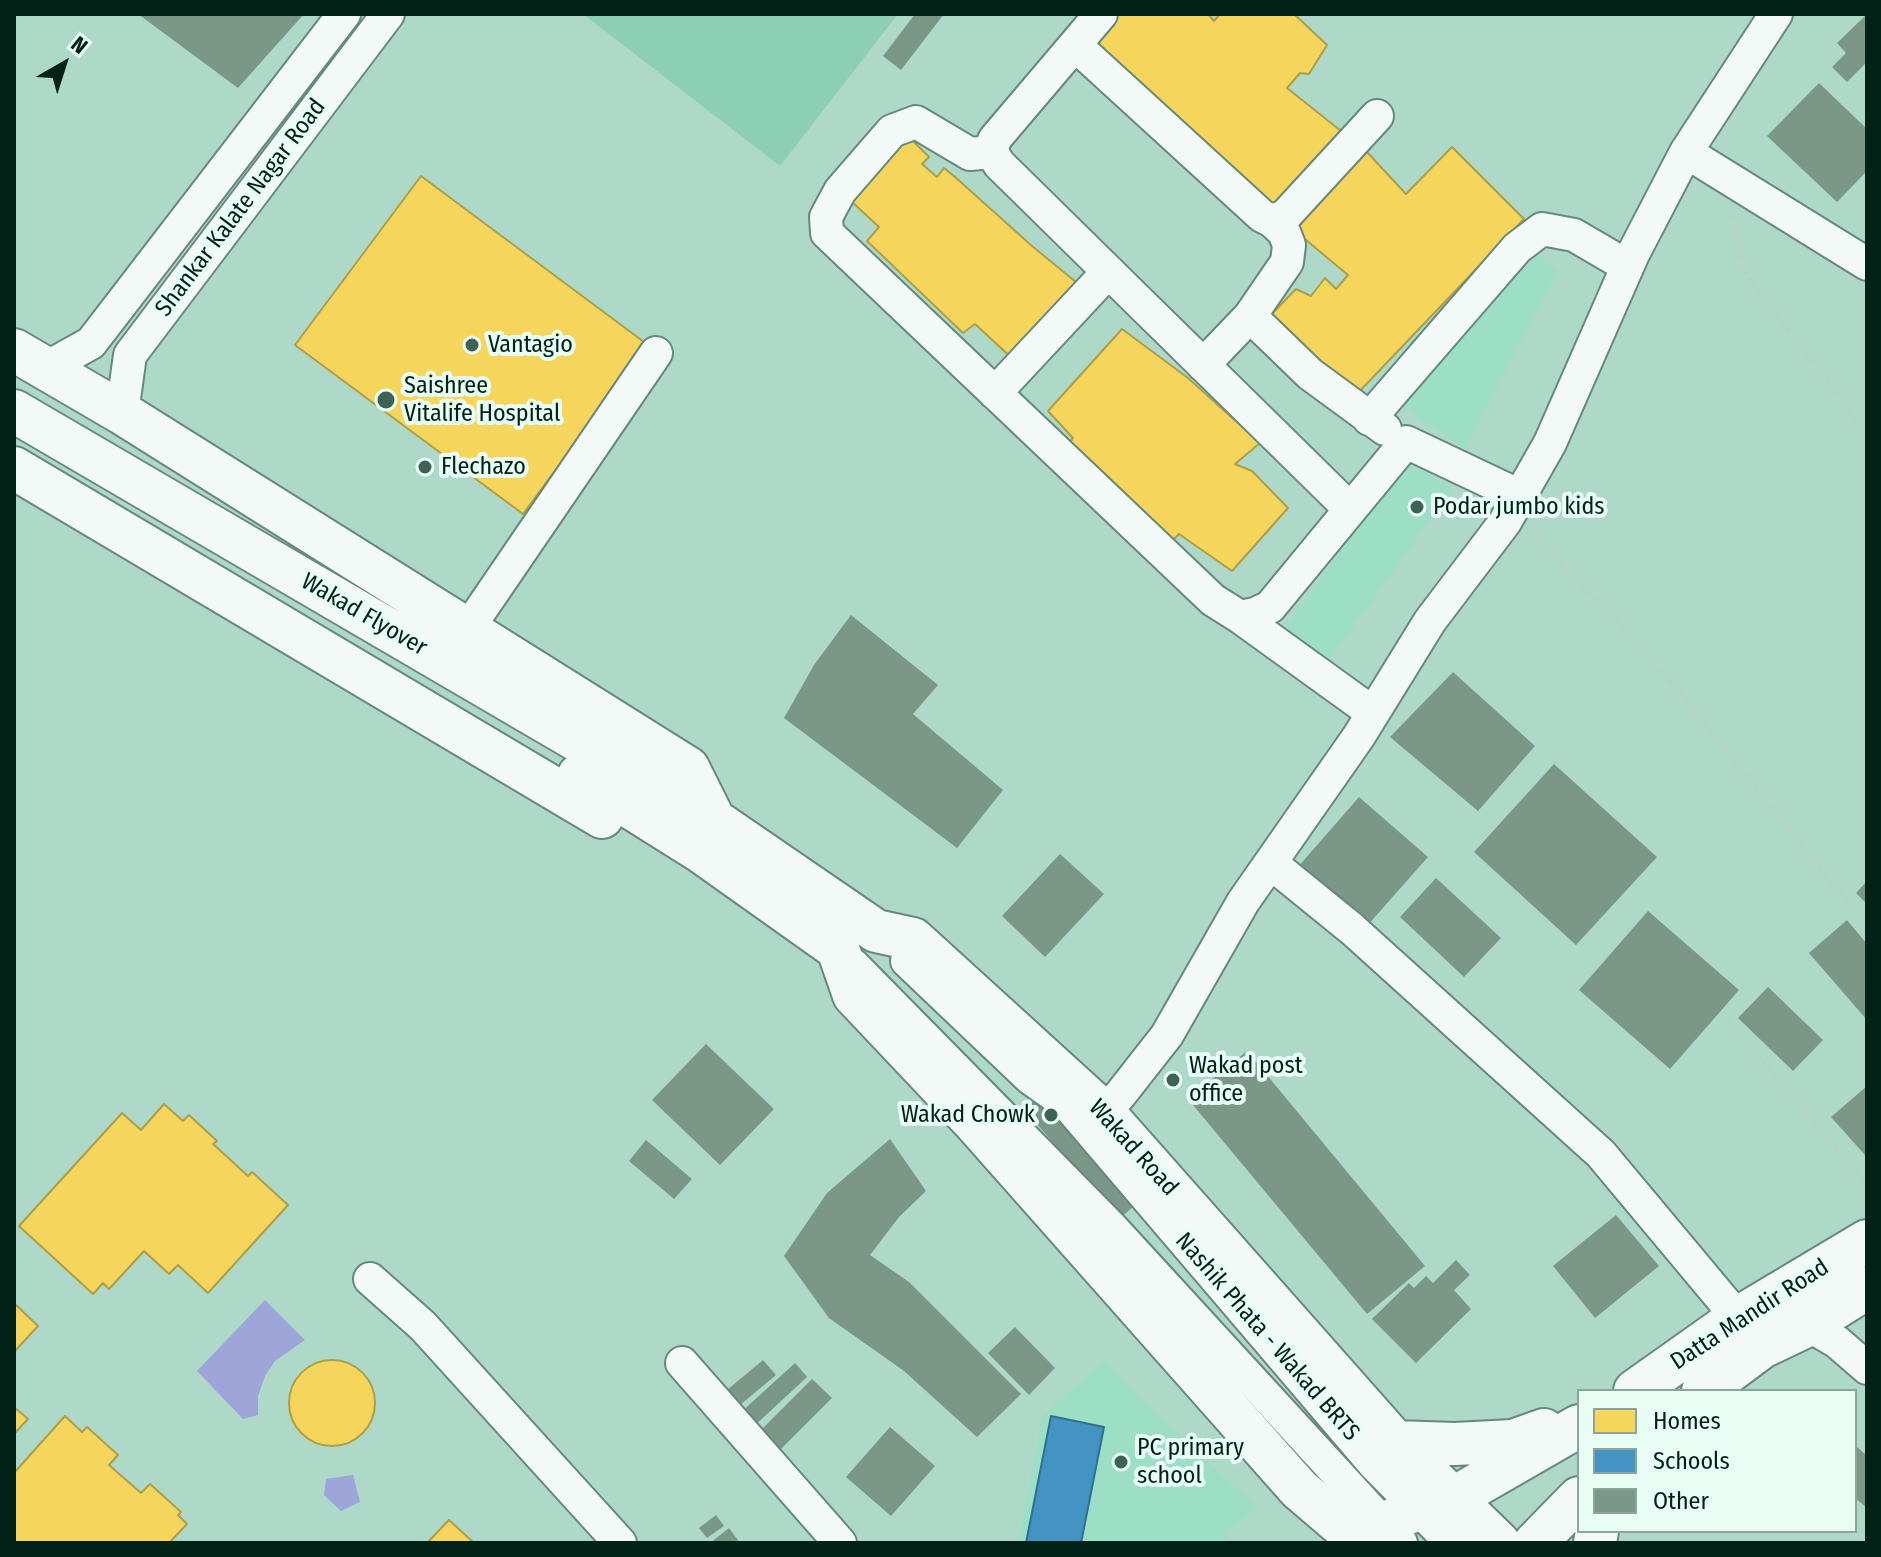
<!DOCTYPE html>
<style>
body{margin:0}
#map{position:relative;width:1881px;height:1557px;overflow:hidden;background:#aed8c8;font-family:"Fira Sans Condensed",sans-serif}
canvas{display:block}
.frame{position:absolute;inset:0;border:16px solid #022217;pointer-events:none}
.legend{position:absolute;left:1577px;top:1389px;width:280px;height:144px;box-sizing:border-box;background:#e8fdf4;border:2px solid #8ca59c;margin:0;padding:10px 14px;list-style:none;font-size:24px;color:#022217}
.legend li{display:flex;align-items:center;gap:16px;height:40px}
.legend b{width:40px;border:2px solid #8ca59c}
.north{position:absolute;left:24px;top:24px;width:80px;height:80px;-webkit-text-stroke:6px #e8fdf4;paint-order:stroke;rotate:39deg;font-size:22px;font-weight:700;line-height:32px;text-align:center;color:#022217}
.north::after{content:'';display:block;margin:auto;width:28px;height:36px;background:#022217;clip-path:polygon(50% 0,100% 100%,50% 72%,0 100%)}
</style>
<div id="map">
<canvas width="1881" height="1557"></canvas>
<div class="frame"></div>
<ul class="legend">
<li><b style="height:22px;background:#f6d55c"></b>Homes</li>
<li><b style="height:22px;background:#4393c3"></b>Schools</li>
<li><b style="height:22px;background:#7a9788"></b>Other</li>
</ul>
<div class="north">N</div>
</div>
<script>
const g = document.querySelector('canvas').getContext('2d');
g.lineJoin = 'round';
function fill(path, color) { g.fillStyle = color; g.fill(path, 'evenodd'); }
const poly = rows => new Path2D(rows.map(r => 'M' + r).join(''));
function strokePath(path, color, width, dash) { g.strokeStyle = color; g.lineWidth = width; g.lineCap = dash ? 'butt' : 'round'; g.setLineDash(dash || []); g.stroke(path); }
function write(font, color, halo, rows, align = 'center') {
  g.font = font + ' "Fira Sans Condensed",sans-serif'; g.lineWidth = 8; g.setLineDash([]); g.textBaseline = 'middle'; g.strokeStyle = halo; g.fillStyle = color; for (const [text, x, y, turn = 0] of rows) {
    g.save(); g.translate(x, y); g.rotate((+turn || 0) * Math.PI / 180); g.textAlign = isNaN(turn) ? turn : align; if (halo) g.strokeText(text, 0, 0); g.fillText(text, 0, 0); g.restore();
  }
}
const built = poly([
 [1538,255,1557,272,1465,449,1394,401],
 [1409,459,1452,490,1326,664,1279,636],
 [1104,1360,1152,1409,1257,1508,1229,1531,1227,1543,1018,1543,1043,1416]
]);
const green = poly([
 [583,14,898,14,780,166]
]);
const water = poly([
 [265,1300,305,1340,275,1361,265,1376,258,1396,258,1415,243,1419,197,1371],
 [353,1475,360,1502,341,1511,324,1495,326,1479]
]);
const homes = poly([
 [1112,14,1208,14,1214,21,1220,14,1294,14,1327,45,1309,74,1300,73,1287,88,1341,131,1271,207,1088,38,1112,14],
 [908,136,929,157,922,164,937,177,944,168,955,177,1032,246,1082,287,1014,360,975,324,963,333,867,241,879,227,851,201,908,136],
 [1452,147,1524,219,1355,396,1267,319,1296,289,1311,296,1325,278,1336,289,1348,275,1294,230,1366,151,1406,194,1452,147],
 [421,176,648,345,523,514,295,345,421,176],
 [1122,329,1188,378,1260,443,1235,464,1252,471,1288,508,1232,571,1179,534,1165,548,1064,449,1073,438,1048,411,1122,329],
 [164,1104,183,1121,189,1115,217,1141,213,1144,248,1176,252,1172,288,1205,208,1293,178,1265,169,1274,144,1251,109,1289,103,1283,93,1294,19,1226,122,1113,141,1130,164,1104],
 [14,1303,38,1326,14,1352,14,1303],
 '289 1403a43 43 0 1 1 86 0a43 43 0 1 1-86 0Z',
 [14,1407,28,1419,14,1434,14,1407],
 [65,1416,82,1432,87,1427,118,1455,109,1465,141,1493,150,1484,181,1512,178,1515,187,1524,169,1543,14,1543,14,1473,65,1416],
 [449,1520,474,1543,427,1543,449,1520]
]);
const schools = poly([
 [1051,1416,1104,1427,1081,1543,1026,1543,1051,1416]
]);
const building = poly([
 [138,14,304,14,238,88],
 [915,14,944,14,901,70,883,56],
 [1865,16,1867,62,1847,82,1832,67,1846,53,1837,43],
 [1819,83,1867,129,1867,171,1837,202,1767,136],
 [851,615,938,685,913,714,1003,790,957,848,784,718,814,665],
 [1453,672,1535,746,1478,811,1390,737],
 [1554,764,1657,857,1576,945,1474,852],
 [1359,797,1428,857,1366,927,1298,867],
 [1060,854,1104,894,1045,957,1002,916],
 [1436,878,1501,938,1464,977,1400,917],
 [1867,881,1867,904,1856,893],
 [1648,911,1739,990,1670,1069,1579,990],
 [1847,920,1867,944,1867,1020,1809,953],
 [1768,987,1823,1040,1793,1071,1738,1018],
 [706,1044,774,1109,720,1165,652,1100],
 [1247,1051,1425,1266,1367,1314,1188,1099],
 [1867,1086,1867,1154,1865,1155,1831,1117],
 [1039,1096,1134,1206,1119,1219,1024,1109],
 [890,1139,926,1191,899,1217,870,1255,909,1282,1021,1394,977,1437,904,1371,829,1318,784,1256,827,1193],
 [646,1140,692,1179,674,1199,629,1161],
 [1616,1215,1659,1266,1595,1318,1553,1266],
 [1456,1260,1470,1275,1454,1290,1471,1309,1416,1363,1372,1319,1409,1283,1414,1288,1426,1276,1433,1283],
 [1015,1327,1055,1368,1029,1395,988,1353],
 [763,1360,776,1375,740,1405,727,1390],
 [795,1363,807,1377,752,1428,739,1414],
 [812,1379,832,1398,776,1454,756,1435],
 [890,1427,935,1466,891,1516,846,1477],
 [1855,1445,1867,1456,1867,1508,1855,1498],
 [716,1515,724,1526,707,1538,699,1528],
 [729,1528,740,1543,710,1543]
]);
const path = poly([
 [1732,217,1747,278,1832,386,1867,439],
 [1535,533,1687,701,1837,889,1867,917],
 [1728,1019,1867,1186]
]);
const minor = poly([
 [1101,14,994,140,992,152,999,164,1350,509],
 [1075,45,1262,216,1272,221,1285,216,1377,116],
 [992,152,970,154,916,122,892,131,840,191,826,217,827,233,1213,600,1240,617,1255,614,1270,607,1406,442,1520,496],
 [1686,152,1867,264],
 [1250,316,1287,262,1289,245,1284,232,1272,221],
 [1203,365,1250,316,1310,374,1385,429],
 [46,368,91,343,344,14],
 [995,393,1108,272],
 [122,413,130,355,388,14],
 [1369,419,1517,248,1542,229,1574,235,1627,266],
 [1240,617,1373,713],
 [467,630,656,353],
 [1272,864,1352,929,1601,1154,1738,1318],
 [907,961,1030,1078,1068,1105,1375,1465,1452,1543],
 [853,965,1112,1228,1401,1543],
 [1103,1112,1120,1095,1167,1035,1243,902,1359,736,1430,621,1505,522,1550,443,1633,254,1686,152,1776,14],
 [370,1279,423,1326,620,1543],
 [1808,1325,1837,1342,1867,1368],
 [682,1363,840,1543]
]);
const major = poly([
 [14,350,122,413,688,768,714,820],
 [14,411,714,820,876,931,913,939,1103,1112,1395,1442,1499,1543],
 [14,468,602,817],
 [579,775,700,851,838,949,854,995,975,1123,1299,1489,1362,1543],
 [1635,1391,1738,1318,1867,1241],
 [1703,1391,1762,1347,1808,1325,1867,1288],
 [1395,1442,1455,1444,1513,1441,1544,1430],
 [1355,1537,1419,1508,1454,1498,1579,1426],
 [1535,1543,1579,1498],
 [1595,1543,1597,1531]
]);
const markers = [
 [472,345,8,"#3e6255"],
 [386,400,10,"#3e6255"],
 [425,467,8,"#3e6255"],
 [1417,507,8,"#3e6255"],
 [1173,1080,8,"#3e6255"],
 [1051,1115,8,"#3e6255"],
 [1121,1462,8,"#3e6255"]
];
const streetNames = [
 ["Shankar Kalate Nagar Road",241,208,-53],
 ["Wakad Flyover",364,615,30],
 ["Wakad Road",1133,1148,48],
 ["Datta Mandir Road",1750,1315,-33],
 ["Nashik Phata - Wakad BRTS",1267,1337,49]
];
const poiNames = [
 ["Vantagio",488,345],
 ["Saishree",404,386],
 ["Vitalife Hospital",404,414],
 ["Flechazo",441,467],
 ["Podar jumbo kids",1433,507],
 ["Wakad post",1189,1066],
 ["office",1189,1094],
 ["Wakad Chowk",1035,1115,"right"],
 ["PC primary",1137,1448],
 ["school",1137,1476]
];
fill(built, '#9cdfc5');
fill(green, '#8ccfb6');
fill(water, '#9ea5d9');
fill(homes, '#f6d55c');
strokePath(homes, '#ad9f47', 2);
fill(schools, '#4393c3');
strokePath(schools, '#30718f', 2);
fill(building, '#7a9788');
strokePath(minor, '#66897d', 36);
strokePath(major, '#66897d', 46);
strokePath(path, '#bfccc7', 5, [2, 6]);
strokePath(minor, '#f3f9f7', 32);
strokePath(major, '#f3f9f7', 42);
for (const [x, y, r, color] of markers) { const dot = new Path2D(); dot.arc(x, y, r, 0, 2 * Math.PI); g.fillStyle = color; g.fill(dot); strokePath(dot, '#e8fdf4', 3); }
write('24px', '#022217', '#e8fdf4', streetNames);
write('24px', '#022217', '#e8fdf4', poiNames, 'left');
</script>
